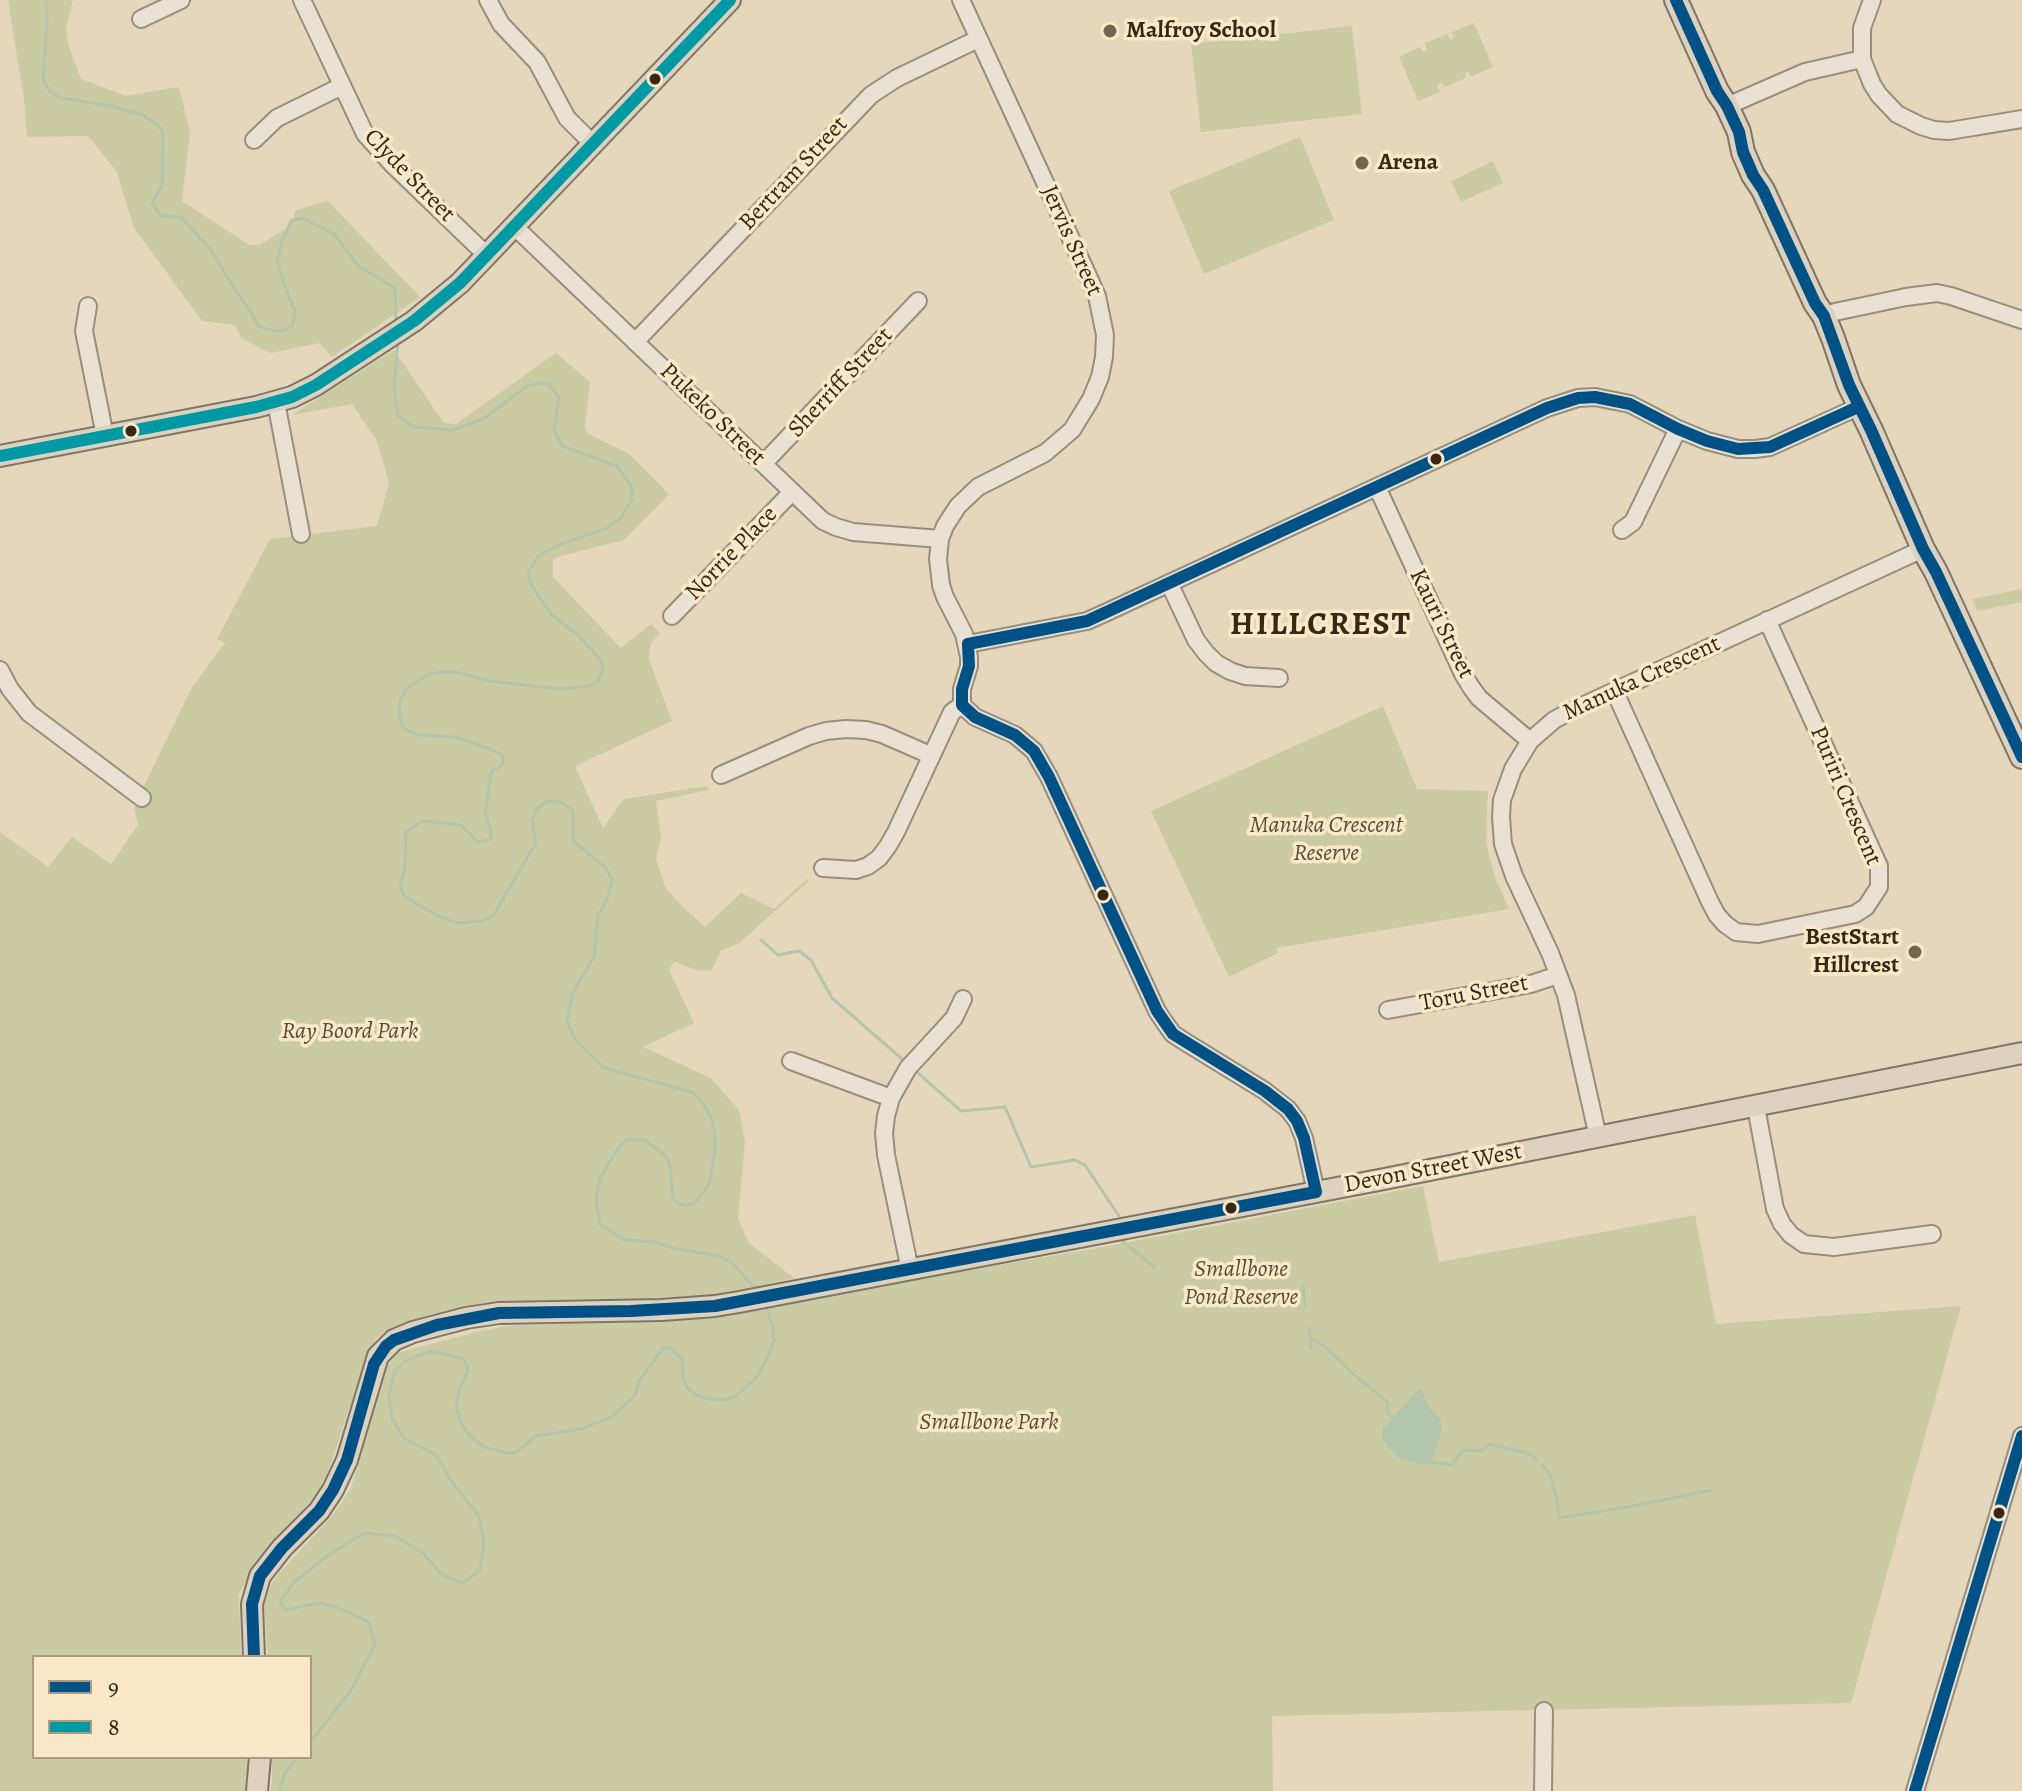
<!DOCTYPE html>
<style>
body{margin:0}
#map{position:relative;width:2022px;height:1791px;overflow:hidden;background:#e5d7bc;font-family:Alegreya,serif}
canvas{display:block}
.legend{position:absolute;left:32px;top:1655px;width:280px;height:104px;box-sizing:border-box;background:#f9e9c8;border:2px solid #ab9b81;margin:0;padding:10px 14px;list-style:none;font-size:24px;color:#372717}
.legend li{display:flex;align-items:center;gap:16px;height:40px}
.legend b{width:40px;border:2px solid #ab9b81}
</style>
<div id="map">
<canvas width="2022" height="1791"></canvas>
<ul class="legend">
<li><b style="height:10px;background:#005186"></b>9</li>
<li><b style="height:10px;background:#0099a4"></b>8</li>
</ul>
</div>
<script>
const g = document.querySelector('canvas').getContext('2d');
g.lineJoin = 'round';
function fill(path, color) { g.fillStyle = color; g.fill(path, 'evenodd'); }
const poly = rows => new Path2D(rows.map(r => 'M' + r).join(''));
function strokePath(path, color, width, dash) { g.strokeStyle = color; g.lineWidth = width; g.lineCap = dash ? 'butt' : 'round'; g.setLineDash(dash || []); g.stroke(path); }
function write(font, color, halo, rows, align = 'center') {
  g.font = font + ' Alegreya,serif'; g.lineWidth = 7; g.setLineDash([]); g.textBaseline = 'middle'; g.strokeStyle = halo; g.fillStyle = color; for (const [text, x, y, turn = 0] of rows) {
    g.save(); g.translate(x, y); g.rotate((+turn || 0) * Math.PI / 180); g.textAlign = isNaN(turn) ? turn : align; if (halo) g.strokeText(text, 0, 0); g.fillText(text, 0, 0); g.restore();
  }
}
const green = poly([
 [8,0,73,0,66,27,68,44,81,79,126,96,179,87,190,132,182,201,249,245,260,245,291,225,296,210,328,201,420,297,332,357,320,343,270,353,241,338,235,325,202,321,134,228,117,172,88,136,27,137,24,99],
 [1474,23,1493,67,1471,77,1469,72,1465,73,1466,78,1444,87,1442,83,1437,85,1440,92,1418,101,1399,57,1420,47,1423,52,1427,50,1425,43,1447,34,1450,40,1454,38,1452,32],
 [1352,26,1362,114,1201,132,1191,44],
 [1300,137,1334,220,1204,274,1169,191],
 [1493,161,1503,183,1461,202,1451,181],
 [394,350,444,423,456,424,556,353,590,382,585,426,588,434,628,453,669,494,624,540,553,558,553,577,621,648,651,624,660,633,651,643,649,659,672,721,575,766,603,828,624,799,707,786,709,790,656,801,661,837,656,859,665,887,680,904,705,927,741,893,774,909,807,879,809,881,738,944,721,950,712,970,699,971,674,962,669,970,694,1023,643,1047,711,1078,739,1110,745,1142,738,1219,749,1243,794,1278,745,1290,660,1302,515,1301,477,1305,412,1321,386,1331,376,1338,353,1397,328,1473,320,1489,299,1515,257,1560,239,1594,241,1657,34,1657,34,1757,248,1757,245,1791,0,1791,0,832,48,867,72,837,111,864,138,825,134,808,146,782,191,689,225,643,217,639,270,539,377,526,389,483,377,441,352,404,292,415],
 [2022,589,2022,602,1977,611,1972,599],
 [1383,706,1417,789,1488,791,1486,843,1495,877,1509,909,1276,948,1278,953,1229,977,1151,811],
 [1423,1186,1439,1262,1695,1215,1716,1324,1961,1306,1851,1703,1272,1716,1273,1791,270,1791,272,1781,272,1757,310,1757,310,1657,268,1657,264,1603,268,1588,280,1572,333,1515,351,1488,385,1368,399,1352,481,1331,506,1326,624,1322,717,1314,1103,1247]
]);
const water = poly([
 [1421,1389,1429,1407,1441,1420,1441,1432,1431,1464,1421,1464,1400,1459,1389,1448,1382,1438,1382,1430,1417,1391]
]);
const stream = poly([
 [46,0,47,22,43,79,50,92,62,98,111,106,143,115,158,125,163,133,162,186,152,203,161,216,181,217,211,250,238,294,250,310,258,326,274,331,284,331,293,325,295,311,285,287,277,262,282,242,291,221,302,218,334,234,357,265,395,288,396,323],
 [398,343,394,385,398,416,414,427,453,430,483,419,527,386,541,383,549,384,559,398,554,430,562,446,617,466,632,487,632,500,620,519,607,528,559,545,538,556,528,573,531,585,552,615,578,635,601,660,603,670,598,681,590,686,559,689,489,681,457,672,441,672,429,674,407,688,400,701,399,713,403,728,417,735,456,737,490,749,502,755,503,762,500,767,492,771,491,774,485,814,491,830,491,839,478,842,461,825,423,821,406,832,405,868,400,887,404,896,436,915,458,923,482,921,493,916,536,843,532,821,536,810,547,801,560,802,573,810,573,841,606,868,612,881,607,900,598,915,594,957,573,992,567,1021,576,1041,604,1068,692,1092,700,1099,711,1117,715,1133,715,1152,709,1185,694,1204,687,1205,679,1204,673,1198,670,1166,666,1156,645,1140,626,1140,616,1151,600,1178,596,1200,600,1224,624,1240,656,1242,672,1248,718,1256,731,1262,756,1289],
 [761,940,778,955,799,951,811,960,832,998,902,1059],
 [918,1073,961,1111,1005,1107,1031,1167,1075,1160,1085,1165,1119,1216],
 [1121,1240,1154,1267],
 [1303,1286,1305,1306],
 [1309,1327,1311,1348],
 [1310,1338,1324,1346,1358,1378,1384,1399,1388,1403,1387,1412,1393,1417],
 [1432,1462,1452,1465,1462,1451,1469,1450,1480,1451,1490,1444,1530,1454,1537,1460],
 [1542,1465,1550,1474,1557,1500,1559,1518,1628,1507,1712,1490],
 [310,1743,351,1690,375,1645,369,1622,336,1607,319,1603,285,1610,280,1602,294,1582,330,1554,364,1533,395,1536,423,1553,442,1575,463,1583,480,1570,484,1543,479,1516,451,1481,436,1455,405,1439,392,1419,389,1395,395,1371,407,1360,431,1351,462,1358,467,1365,468,1371,460,1387,456,1407,461,1423,468,1434,484,1447,506,1453,515,1453,536,1436,581,1429,612,1417,635,1395,639,1381,663,1348,670,1348,682,1359,683,1377,687,1388,698,1396,709,1399,724,1400,736,1396,756,1378,768,1357,774,1340,773,1328,766,1305],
 [280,1791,285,1773,298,1757]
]);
const minor = poly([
 [302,0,365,134,391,163,478,247,488,254],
 [488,0,501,24,537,62,567,118,592,143],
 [961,0,1089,278,1097,296,1105,335,1104,357,1100,377,1091,399,1072,430,1045,453,978,487,958,506,945,526,940,539,938,559,941,585,945,597,964,634,969,657,969,666,962,689,962,705],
 [1872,0,1862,28,1862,59,1872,84,1879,95,1897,114,1921,126,1934,130,1949,131,2022,119],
 [141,19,181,0],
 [1727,106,1805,72,1862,59],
 [254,140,277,118,342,86],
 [515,227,823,521,836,527,853,532,940,539],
 [88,306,84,331,105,436],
 [1824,316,1835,312,1906,297,1937,293,1951,296,2022,320],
 [635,342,871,95,897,78,978,39],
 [276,402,301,534],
 [763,464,918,301],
 [1377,487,1463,674,1471,687,1479,698,1530,741],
 [1622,530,1633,522,1678,429],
 [1169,583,1196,640,1206,653,1216,663,1230,671,1245,676,1279,678],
 [672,616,792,492],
 [968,644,1087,621,1105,613,1547,408,1578,398,1595,397,1630,404,1678,429,1707,441,1738,449,1755,449,1770,447,1858,407],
 [0,670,10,689,29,713,142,798],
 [1615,692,1710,902,1717,915,1725,924,1736,932,1758,934,1855,914,1866,907,1879,887,1879,866,1767,620],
 [962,705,975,717,1015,735,1034,751,1049,777,1157,1011,1165,1023,1173,1034,1187,1043,1265,1091,1288,1109,1297,1121,1304,1138,1316,1192],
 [721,775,809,736,826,731,846,729,866,730,882,734,930,755],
 [823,868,856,870,868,866,879,858,888,846,896,832,952,712,962,705],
 [1388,1010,1531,984,1558,975],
 [791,1061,891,1098],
 [1756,1107,1775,1209,1782,1224,1791,1235,1804,1244,1834,1247,1932,1234],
 [1598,1137,1566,995,1550,953,1514,876,1503,844,1501,817,1502,800,1513,769,1530,741,1554,720,1569,712,1923,549],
 [910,1270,886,1155,884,1133,886,1116,891,1098,908,1068,954,1018,963,999],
 [1543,1791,1544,1711],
 [1915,1791,2022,1436]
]);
const major = poly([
 [0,456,256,407,292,397,316,385,414,321,460,283,730,0],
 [254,1657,252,1604,260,1576,282,1548,319,1511,333,1490,347,1460,378,1356,394,1340,413,1332,466,1318,499,1313,662,1310,715,1306,739,1302,1379,1180,2022,1053],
 [257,1791,260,1757]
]);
const highway = poly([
 [1676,0,1717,91,1727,106,1739,132,1743,152,1753,175,1763,190,1815,303,1824,316,1833,338,1849,385,1871,430,1923,549,1936,572,2022,757]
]);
const bus1 = poly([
 [1676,0,1717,91,1727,106,1739,132,1743,152,1753,175,1763,190,1815,303,1824,316,1849,385,1871,430,1923,549,1936,572,2022,757],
 [254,1657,252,1604,260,1576,282,1548,319,1511,333,1490,347,1460,374,1364,386,1346,394,1340,437,1325,499,1313,631,1311,715,1306,1316,1192,1304,1138,1297,1121,1288,1109,1265,1091,1173,1034,1157,1011,1049,777,1034,751,1015,735,975,717,962,705,962,689,969,666,968,644,1087,621,1547,408,1578,398,1595,397,1630,404,1678,429,1707,441,1738,449,1770,447,1858,407],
 [1915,1791,2022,1436]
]);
const bus2 = poly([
 [0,456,256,407,292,397,316,385,414,321,460,283,730,0]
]);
const markers = [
 [1110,31,8,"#746551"],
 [655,79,7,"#372717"],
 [1362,163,8,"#746551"],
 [131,431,7,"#372717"],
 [1436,459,7,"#372717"],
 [1103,895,7,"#372717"],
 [1915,952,8,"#746551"],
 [1231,1208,7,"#372717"],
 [1999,1513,7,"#372717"]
];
const poiNames = [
 ["Malfroy School",1126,31],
 ["Arena",1378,163],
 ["BestStart",1899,938,"right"],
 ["Hillcrest",1899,966,"right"]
];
const streetNames = [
 ["Bertram Street",794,174,-47],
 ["Clyde Street",409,176,46],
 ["Jervis Street",1071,241,66],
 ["Sherriff Street",841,383,-47],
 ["Pukeko Street",712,415,44],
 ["Norrie Place",732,554,-46],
 ["Kauri Street",1441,624,64],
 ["Manuka Crescent",1642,679,-25],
 ["Puriri Crescent",1845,796,67],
 ["Toru Street",1474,994,-11],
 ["Devon Street West",1433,1169,-11]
];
const parkNames = [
 ["Manuka Crescent",1326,826],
 ["Reserve",1326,854],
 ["Ray Boord Park",350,1032],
 ["Smallbone",1241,1270],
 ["Pond Reserve",1241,1298],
 ["Smallbone Park",989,1423]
];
const districtNames = [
 ["HILLCREST",1321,626]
];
fill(green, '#cbcba3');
fill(water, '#b3c5ac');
strokePath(stream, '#b3c5ac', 3);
strokePath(minor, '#988e7d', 20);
strokePath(major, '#807667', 24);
strokePath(highway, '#807667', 26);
strokePath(minor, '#e8e1d4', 16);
strokePath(major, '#dcd2bf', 20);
strokePath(highway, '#dcd2bf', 22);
strokePath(bus1, '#005186', 12);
strokePath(bus2, '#0099a4', 12);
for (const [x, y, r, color] of markers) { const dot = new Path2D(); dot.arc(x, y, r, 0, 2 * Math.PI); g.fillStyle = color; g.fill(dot); strokePath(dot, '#f9e9c8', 3); }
write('bold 24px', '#372717', '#f9e9c8', poiNames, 'left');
write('24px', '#372717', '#f9e9c8', streetNames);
write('italic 24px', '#574e35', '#f9e9c8', parkNames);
g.letterSpacing = '2px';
write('bold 32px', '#372717', '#f9e9c8', districtNames);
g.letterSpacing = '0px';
</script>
